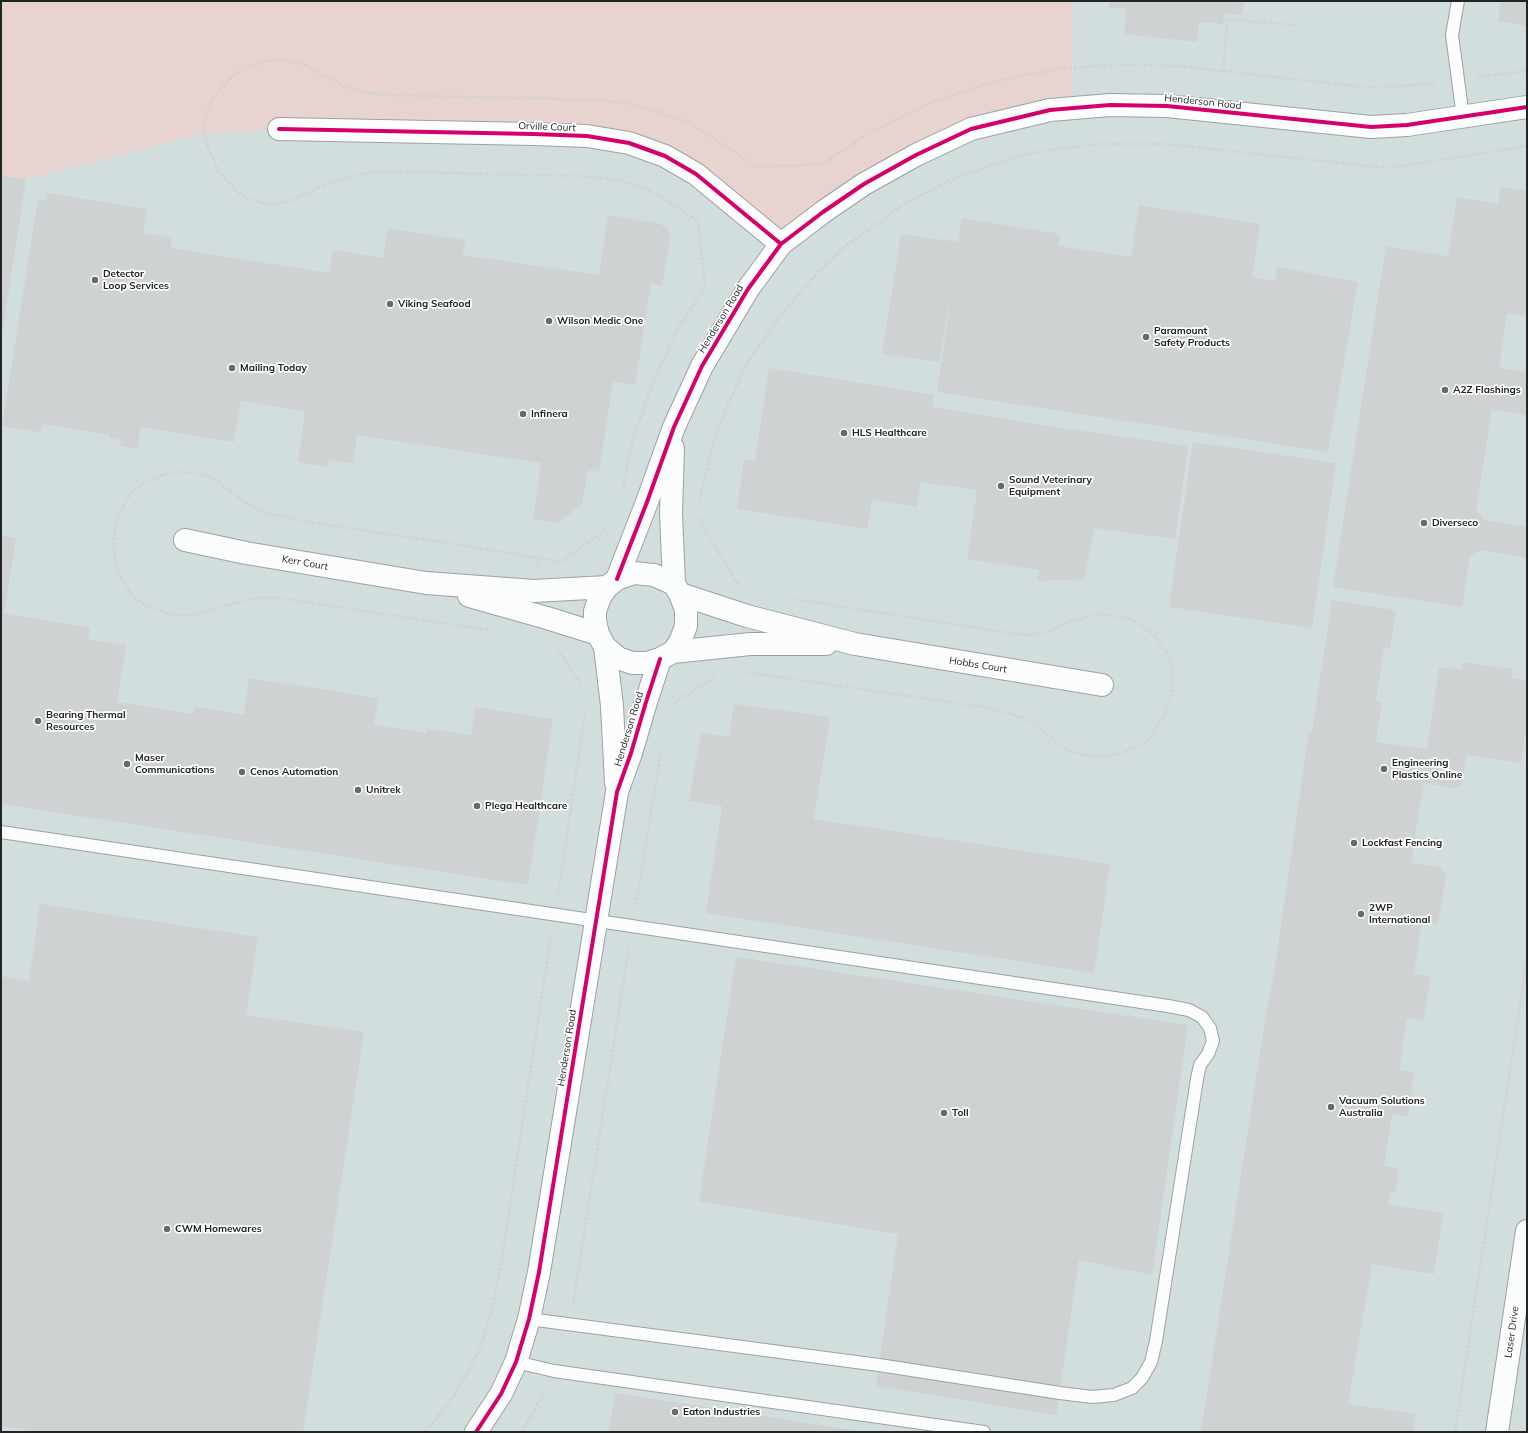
<!DOCTYPE html>
<style>
body{margin:0}
#map{position:relative;width:1528px;height:1433px;overflow:hidden;background:#e4e9e9;font-family:Mulish,sans-serif}
canvas{display:block}
.frame{position:absolute;inset:0;border:2px solid #222525;pointer-events:none}
</style>
<div id="map">
<canvas width="1528" height="1433"></canvas>
<div class="frame"></div>
</div>
<script>
const g = document.querySelector('canvas').getContext('2d');
g.lineJoin = 'round';
function fill(path, color) { g.fillStyle = color; g.fill(path, 'evenodd'); }
const poly = rows => new Path2D(rows.map(r => 'M' + r).join(''));
function strokePath(path, color, width, dash) { g.strokeStyle = color; g.lineWidth = width; g.lineCap = dash ? 'butt' : 'round'; g.setLineDash(dash || []); g.stroke(path); }
function write(font, color, halo, rows, align = 'center') {
  g.font = font + ' Mulish,sans-serif'; g.lineWidth = 3.5; g.setLineDash([]); g.textBaseline = 'middle'; g.strokeStyle = halo; g.fillStyle = color; for (const [text, x, y, turn = 0] of rows) {
    g.save(); g.translate(x, y); g.rotate((+turn || 0) * Math.PI / 180); g.textAlign = isNaN(turn) ? turn : align; if (halo) g.strokeText(text, 0, 0); g.fillText(text, 0, 0); g.restore();
  }
}
const built = poly([
 [1073,1,1527,1,1527,1432,1,1432,1,176,26,179,200,134,279,129,916,155,1072,108]
]);
const green = poly([
 [1,1,1073,1,1072,108,971,129,781,244,736,206,629,143,279,129,200,134,26,179,1,176]
]);
const building = poly([
 [1109,1,1244,1,1242,15,1224,13,1223,24,1199,22,1197,42,1124,34,1126,9,1109,8],
 [1501,1,1527,1,1527,26,1498,21],
 [1,176,26,179,2,335,1,335],
 [1501,187,1527,191,1527,316,1507,313,1499,368,1527,372,1527,415,1492,409,1476,510,1484,520,1527,527,1527,558,1480,550,1470,556,1462,607,1333,587,1386,246,1448,256,1457,197,1498,204],
 [47,193,147,209,143,233,172,238,171,248,329,273,333,250,383,258,388,228,465,240,463,255,599,275,608,215,658,223,666,227,670,233,670,237,662,286,651,283,635,385,613,382,599,472,588,470,582,504,557,523,533,519,541,463,357,435,353,463,328,460,327,467,298,462,305,412,252,402,241,401,234,442,141,427,137,449,120,446,121,440,110,438,110,435,42,424,40,432,2,426,38,199,46,201],
 [1139,205,1260,224,1252,277,1275,281,1277,267,1358,282,1328,452,937,392,954,274,939,362,882,354,901,234,958,242,962,218,1060,234,1058,246,1131,257],
 [769,368,934,395,932,407,1061,428,1188,446,1175,539,1094,528,1084,579,1037,581,1039,570,967,559,977,490,921,482,917,507,872,500,867,529,737,509,744,459,755,461],
 [1193,442,1336,463,1312,628,1169,607],
 [1,536,16,538,4,614,90,627,88,639,126,645,117,702,193,714,195,707,244,714,249,678,378,698,374,725,426,733,427,729,471,735,475,707,553,719,528,885,1,804],
 [1332,600,1396,610,1390,649,1384,648,1376,701,1382,702,1376,742,1427,749,1439,667,1462,670,1463,662,1489,666,1512,669,1511,678,1527,680,1527,722,1521,763,1466,755,1462,784,1454,788,1424,783,1417,824,1411,863,1440,867,1446,876,1438,924,1422,921,1414,974,1431,976,1423,1021,1407,1018,1399,1070,1414,1072,1408,1117,1392,1114,1384,1166,1399,1169,1395,1193,1390,1192,1388,1205,1443,1213,1434,1274,1372,1264,1348,1404,1416,1414,1413,1432,1201,1432,1265,1021,1274,974,1309,731,1312,732],
 [734,704,830,717,814,819,1110,864,1094,973,706,913,722,806,689,801,701,733,729,737],
 [40,904,258,937,246,1015,364,1032,303,1432,42,1432,1,1426,1,976,29,981],
 [736,957,1188,1025,1152,1275,1079,1260,1056,1415,876,1386,898,1234,699,1201],
 [615,1393,858,1431,858,1432,609,1432]
]);
const path = poly([
 [1224,19,1296,25],
 [1223,72,1227,20],
 [1478,77,1527,71],
 [623,487,633,440,652,384,681,323,705,287,698,221,665,199,641,187,613,179,581,176,405,172,365,173,331,182,288,202,276,204,261,203,250,199,239,193,219,173,206,143,204,132,204,122,213,98,233,75,248,67,265,61,281,60,294,62,307,66,348,88,382,95,598,100,631,104,660,112,690,123,735,152,754,167,823,164,870,132,930,103,992,82,1057,69,1116,65,1152,65,1188,67,1363,87,1387,87,1437,83],
 [699,500,714,440,728,404,742,373,750,359,781,315,819,271,848,244,906,203,950,180,1006,160,1042,151,1101,144,1164,144,1390,168,1527,146],
 [698,518,739,586],
 [538,558,561,562,607,529],
 [488,630,279,598,263,597,251,599,191,615,174,615,155,609,142,603,131,594,120,576,115,560,114,547,114,534,117,521,126,500,135,489,147,481,163,475,179,472,196,473,214,478,245,502,257,509,271,514,308,522,455,544,538,558,537,566],
 [557,649,582,685],
 [746,672,982,707,998,711,1024,718,1036,725,1059,744,1070,751,1081,754,1094,757,1109,756,1123,753,1138,746,1149,739,1162,720,1172,692,1173,668,1169,656,1154,635,1143,626,1130,619,1099,614,1070,621,1047,632,1031,635,1015,634,794,599],
 [674,703,717,675],
 [558,895,585,714],
 [636,905,661,752],
 [573,1304,629,947],
 [426,1432,453,1397,467,1373,481,1345,491,1313,500,1271,551,935],
 [522,1432,545,1390],
 [1455,1432,1527,958]
]);
const lane = poly([
 [1458,1,1452,35,1463,117],
 [1,832,1168,1006,1189,1010,1202,1017,1210,1028,1213,1041,1208,1054,1200,1065,1197,1079,1156,1341,1151,1362,1142,1378,1132,1388,1114,1395,1092,1397,1060,1393,879,1365,529,1319],
 [516,1362,554,1371,984,1432]
]);
const street = poly([
 [279,129,533,134,587,136,629,143,665,156,696,174,781,244],
 [673,448,671,513,674,584],
 [185,540,246,553,426,583,534,591,607,587],
 [634,573,654,575,674,584,680,594,686,610,686,626,680,642,673,652,660,659,647,663,632,663,618,658,605,647,598,634,595,621,595,611,600,597,607,587,617,579,634,573],
 [617,579,647,502,674,427,702,366,748,289,781,244,823,212,864,184,916,155,971,129,1050,110,1110,105,1167,106,1371,127,1407,125,1527,107],
 [680,594,747,616,855,644,1102,685],
 [469,596,547,618,598,634],
 [605,647,612,706,616,783],
 [673,652,750,644,826,644],
 [476,1432,501,1394,516,1362,529,1319,539,1272,617,792,631,753,646,702,660,659],
 [1497,1432,1527,1231]
]);
const cycleway = poly([
 [279,129,533,134,587,136,629,143,665,156,696,174,781,244],
 [617,579,647,502,674,427,702,366,748,289,781,244,823,212,864,184,916,155,971,129,1050,110,1110,105,1167,106,1371,127,1407,125,1527,107],
 [476,1432,501,1394,516,1362,529,1319,539,1272,617,792,631,753,646,702,660,659]
]);
const markers = [
 [95,280,4,"#666a6a"],
 [390,304,4,"#666a6a"],
 [549,321,4,"#666a6a"],
 [1146,337,4,"#666a6a"],
 [232,368,4,"#666a6a"],
 [1445,390,4,"#666a6a"],
 [523,414,4,"#666a6a"],
 [844,433,4,"#666a6a"],
 [1001,486,4,"#666a6a"],
 [1424,523,4,"#666a6a"],
 [38,721,4,"#666a6a"],
 [127,764,4,"#666a6a"],
 [1384,769,4,"#666a6a"],
 [242,772,4,"#666a6a"],
 [358,790,4,"#666a6a"],
 [477,806,4,"#666a6a"],
 [1354,843,4,"#666a6a"],
 [1361,914,4,"#666a6a"],
 [1331,1107,4,"#666a6a"],
 [944,1113,4,"#666a6a"],
 [167,1229,4,"#666a6a"],
 [675,1412,4,"#666a6a"]
];
const streetNames = [
 ["Henderson Road",1203,102,6],
 ["Orville Court",547,127,2],
 ["Henderson Road",721,319,-59],
 ["Kerr Court",305,563,10],
 ["Hobbs Court",978,665,9],
 ["Henderson Road",629,729,-73],
 ["Henderson Road",567,1048,-81],
 ["Laser Drive",1512,1332,-82]
];
const poiNames = [
 ["Detector",103,274],
 ["Loop Services",103,286],
 ["Viking Seafood",398,304],
 ["Wilson Medic One",557,321],
 ["Paramount",1154,331],
 ["Safety Products",1154,343],
 ["Mailing Today",240,368],
 ["A2Z Flashings",1453,390],
 ["Infinera",531,414],
 ["HLS Healthcare",852,433],
 ["Sound Veterinary",1009,480],
 ["Equipment",1009,492],
 ["Diverseco",1432,523],
 ["Bearing Thermal",46,715],
 ["Resources",46,727],
 ["Maser",135,758],
 ["Communications",135,770],
 ["Engineering",1392,763],
 ["Plastics Online",1392,775],
 ["Cenos Automation",250,772],
 ["Unitrek",366,790],
 ["Plega Healthcare",485,806],
 ["Lockfast Fencing",1362,843],
 ["2WP",1369,908],
 ["International",1369,920],
 ["Vacuum Solutions",1339,1101],
 ["Australia",1339,1113],
 ["Toll",952,1113],
 ["CWM Homewares",175,1229],
 ["Eaton Industries",683,1412]
];
fill(built, '#d2ddde');
fill(green, '#e7d3cf');
fill(building, '#cfd2d3');
strokePath(lane, '#9ea1a1', 14);
strokePath(street, '#9ea1a1', 24);
strokePath(path, '#d1d2d2', 2.5, [3, 2]);
strokePath(lane, '#fbfcfc', 12);
strokePath(street, '#fbfcfc', 22);
strokePath(cycleway, '#d6006c', 4);
for (const [x, y, r, color] of markers) { const dot = new Path2D(); dot.arc(x, y, r, 0, 2 * Math.PI); g.fillStyle = color; g.fill(dot); strokePath(dot, '#fff', 1.5); }
write('10px', '#222525', '#fff', streetNames);
write('bold 10px', '#222525', '#fff', poiNames, 'left');
</script>
